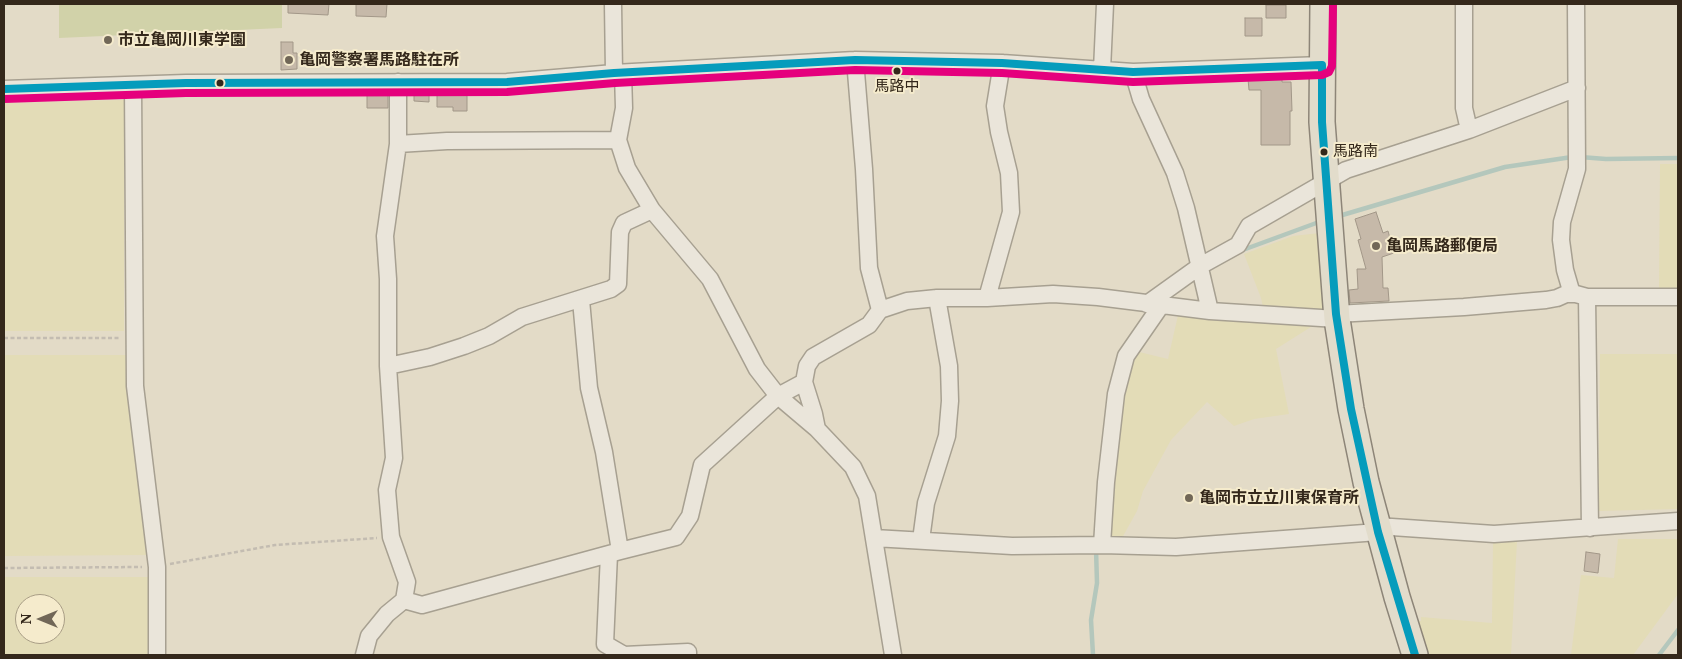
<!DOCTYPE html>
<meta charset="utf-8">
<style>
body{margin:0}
#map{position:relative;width:1682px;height:659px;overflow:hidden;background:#e3dbc7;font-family:"Noto Serif",serif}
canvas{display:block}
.frame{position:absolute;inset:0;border:5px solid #34281b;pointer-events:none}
.north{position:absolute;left:15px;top:594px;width:50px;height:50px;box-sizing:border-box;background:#f5ebcc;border:1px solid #a89d85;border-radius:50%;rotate:270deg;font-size:14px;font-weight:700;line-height:20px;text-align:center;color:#34281b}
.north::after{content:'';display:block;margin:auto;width:18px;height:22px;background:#716757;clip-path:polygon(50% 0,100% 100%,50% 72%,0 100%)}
</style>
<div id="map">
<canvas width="1682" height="659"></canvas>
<div class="frame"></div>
<div class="north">N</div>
</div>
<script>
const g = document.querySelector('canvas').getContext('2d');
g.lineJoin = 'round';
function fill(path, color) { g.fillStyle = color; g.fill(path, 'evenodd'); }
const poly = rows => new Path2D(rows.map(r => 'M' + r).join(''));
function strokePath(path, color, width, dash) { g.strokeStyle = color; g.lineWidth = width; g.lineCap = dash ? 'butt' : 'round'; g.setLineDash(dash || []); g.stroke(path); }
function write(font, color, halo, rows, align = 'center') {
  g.font = font + ' "Noto Serif","Noto Sans JP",serif'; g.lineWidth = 4; g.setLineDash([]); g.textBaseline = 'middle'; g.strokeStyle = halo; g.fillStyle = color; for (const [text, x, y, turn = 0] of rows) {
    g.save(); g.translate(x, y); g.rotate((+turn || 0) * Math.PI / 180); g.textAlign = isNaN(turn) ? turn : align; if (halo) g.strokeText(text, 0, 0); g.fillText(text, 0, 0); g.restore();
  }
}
const farmland = poly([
 [124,100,124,331,4,331,4,103],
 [1660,164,1678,164,1678,289,1659,289],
 [1320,233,1325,313,1263,307,1261,298,1244,254,1293,236],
 [1179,311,1314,325,1276,349,1289,414,1254,419,1234,426,1207,402,1171,440,1143,491,1137,511,1122,538,1106,537,1125,378,1135,351,1168,359],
 [1600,354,1678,354,1678,509,1598,511],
 [4,355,127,355,147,555,4,556],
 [1618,539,1678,539,1678,594,1633,655,1571,655,1581,575,1614,578],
 [1493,541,1517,541,1511,655,1424,655,1413,621,1421,621,1421,617,1492,623],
 [4,577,149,577,150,655,4,655],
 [25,604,55,604,55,634,25,634]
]);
const green = poly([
 [59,4,282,4,282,28,59,38]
]);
const stream = poly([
 [1580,157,1606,159,1678,158],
 [1339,216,1505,167,1572,157],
 [1240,251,1319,222],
 [1093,655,1091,620,1097,583,1096,549],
 [1659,655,1678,630]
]);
const building = poly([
 [288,4,329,4,328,15,288,13,288,4],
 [356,4,387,4,386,17,356,16,356,4],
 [1266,5,1286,5,1286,18,1266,18,1266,5],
 [1245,18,1262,18,1262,36,1245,36,1245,18],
 [281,42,293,42,293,53,297,53,297,69,281,70,281,42],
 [1282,78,1282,82,1291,82,1292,111,1290,111,1290,145,1261,145,1261,90,1249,90,1248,79,1282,78],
 [414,92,429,92,429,102,414,101,414,92],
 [437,92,467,92,467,111,453,111,453,107,437,107,437,92],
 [388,93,388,108,367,108,367,94,388,93],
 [1376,212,1383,233,1388,231,1394,253,1382,257,1383,288,1388,288,1389,301,1350,303,1349,290,1358,289,1357,269,1366,269,1358,240,1361,239,1355,219,1376,212],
 [1586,552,1600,554,1598,573,1584,571,1586,552]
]);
const path = poly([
 [4,338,121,338],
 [170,564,275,545,377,538],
 [4,568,142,567]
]);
const street = poly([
 [613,4,614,73],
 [1464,4,1464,108,1469,130],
 [855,60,864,169,869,268,880,310],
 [1102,70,1105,4],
 [1133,72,1141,99,1175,173,1186,208,1210,311],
 [623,73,624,108,618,140,627,168,652,210,710,279,757,369,778,396,817,429,853,467,867,496,893,655],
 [133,85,135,386,157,567,157,655],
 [4,89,186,83,507,82,614,73,855,60,1002,63,1133,72,1322,65],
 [398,144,447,141,618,140],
 [1572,294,1565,270,1561,240,1562,222,1577,169,1576,4],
 [1587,297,1590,528],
 [987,298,1011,212,1009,173,999,132,995,106,1002,63],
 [581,300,589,388,604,452,620,551],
 [1147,304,1200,266,1238,245,1249,226,1346,170,1469,130,1577,88],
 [1336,314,1464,307,1546,300,1557,298,1566,294,1576,294,1587,297,1678,297],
 [388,366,430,357,464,346,489,336,522,317,611,289,618,284,620,232,624,223,652,210],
 [817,429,814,414,804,382,807,366,813,357,869,325,880,310,907,301,937,298,987,298,1053,294,1098,297,1210,311,1337,319],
 [1377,526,1494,534,1678,521],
 [874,538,1012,546,1102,545,1176,547,1378,532],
 [921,540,926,503,947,436,950,401,949,366,937,298],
 [1102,545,1106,482,1116,394,1126,356,1162,304],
 [609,554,605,644,624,655,688,652,688,655],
 [404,600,422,605,620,551,676,537,690,516,702,465,778,396,804,382],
 [364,655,369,636,387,614,404,600,407,582,391,537,387,490,394,458,388,366,388,279,385,236,398,144,398,82]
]);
const primary = poly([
 [1323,4,1322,122,1337,319,1351,409,1366,482,1397,597,1415,655]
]);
const bus1 = poly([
 [1322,65,1322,122,1336,314,1351,409,1378,532,1415,655],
 [4,89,186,83,507,82,614,73,855,60,1002,63,1133,72,1322,65]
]);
const bus2 = poly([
 [4,99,186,93,507,92,615,83,855,70,1002,73,1133,82,1322,75,1329,72,1332,66,1333,4]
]);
const markers = [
 [108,40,5,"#716757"],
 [289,60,5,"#716757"],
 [897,71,4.5,"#34281b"],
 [220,83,4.5,"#34281b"],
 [1324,152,4.5,"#34281b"],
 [1376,246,5,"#716757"],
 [1189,498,5,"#716757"]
];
const busNames = [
 ["馬路中",897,87],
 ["馬路南",1333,152,"left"]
];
const poiNames = [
 ["市立亀岡川東学園",118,40],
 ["亀岡警察署馬路駐在所",299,60],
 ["亀岡馬路郵便局",1386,246],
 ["亀岡市立立川東保育所",1199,498]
];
fill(farmland, '#e3dcb7');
fill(green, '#d1d2a9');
strokePath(stream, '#b4c7bc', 4.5);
fill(building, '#c6b9a9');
strokePath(building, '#a29788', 1);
strokePath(street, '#a7a091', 19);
strokePath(primary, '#8d8578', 28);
strokePath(path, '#c3bcb1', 2.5, [4, 2.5]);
strokePath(street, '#eae5da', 16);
strokePath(primary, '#e2dccb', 25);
strokePath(bus1, '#059cbc', 8);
strokePath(bus2, '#e5007d', 8);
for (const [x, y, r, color] of markers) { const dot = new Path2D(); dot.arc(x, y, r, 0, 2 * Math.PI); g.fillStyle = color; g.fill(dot); strokePath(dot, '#f5ebcc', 2); }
write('15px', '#34281b', '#f5ebcc', busNames);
write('bold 16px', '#34281b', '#f5ebcc', poiNames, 'left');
</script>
